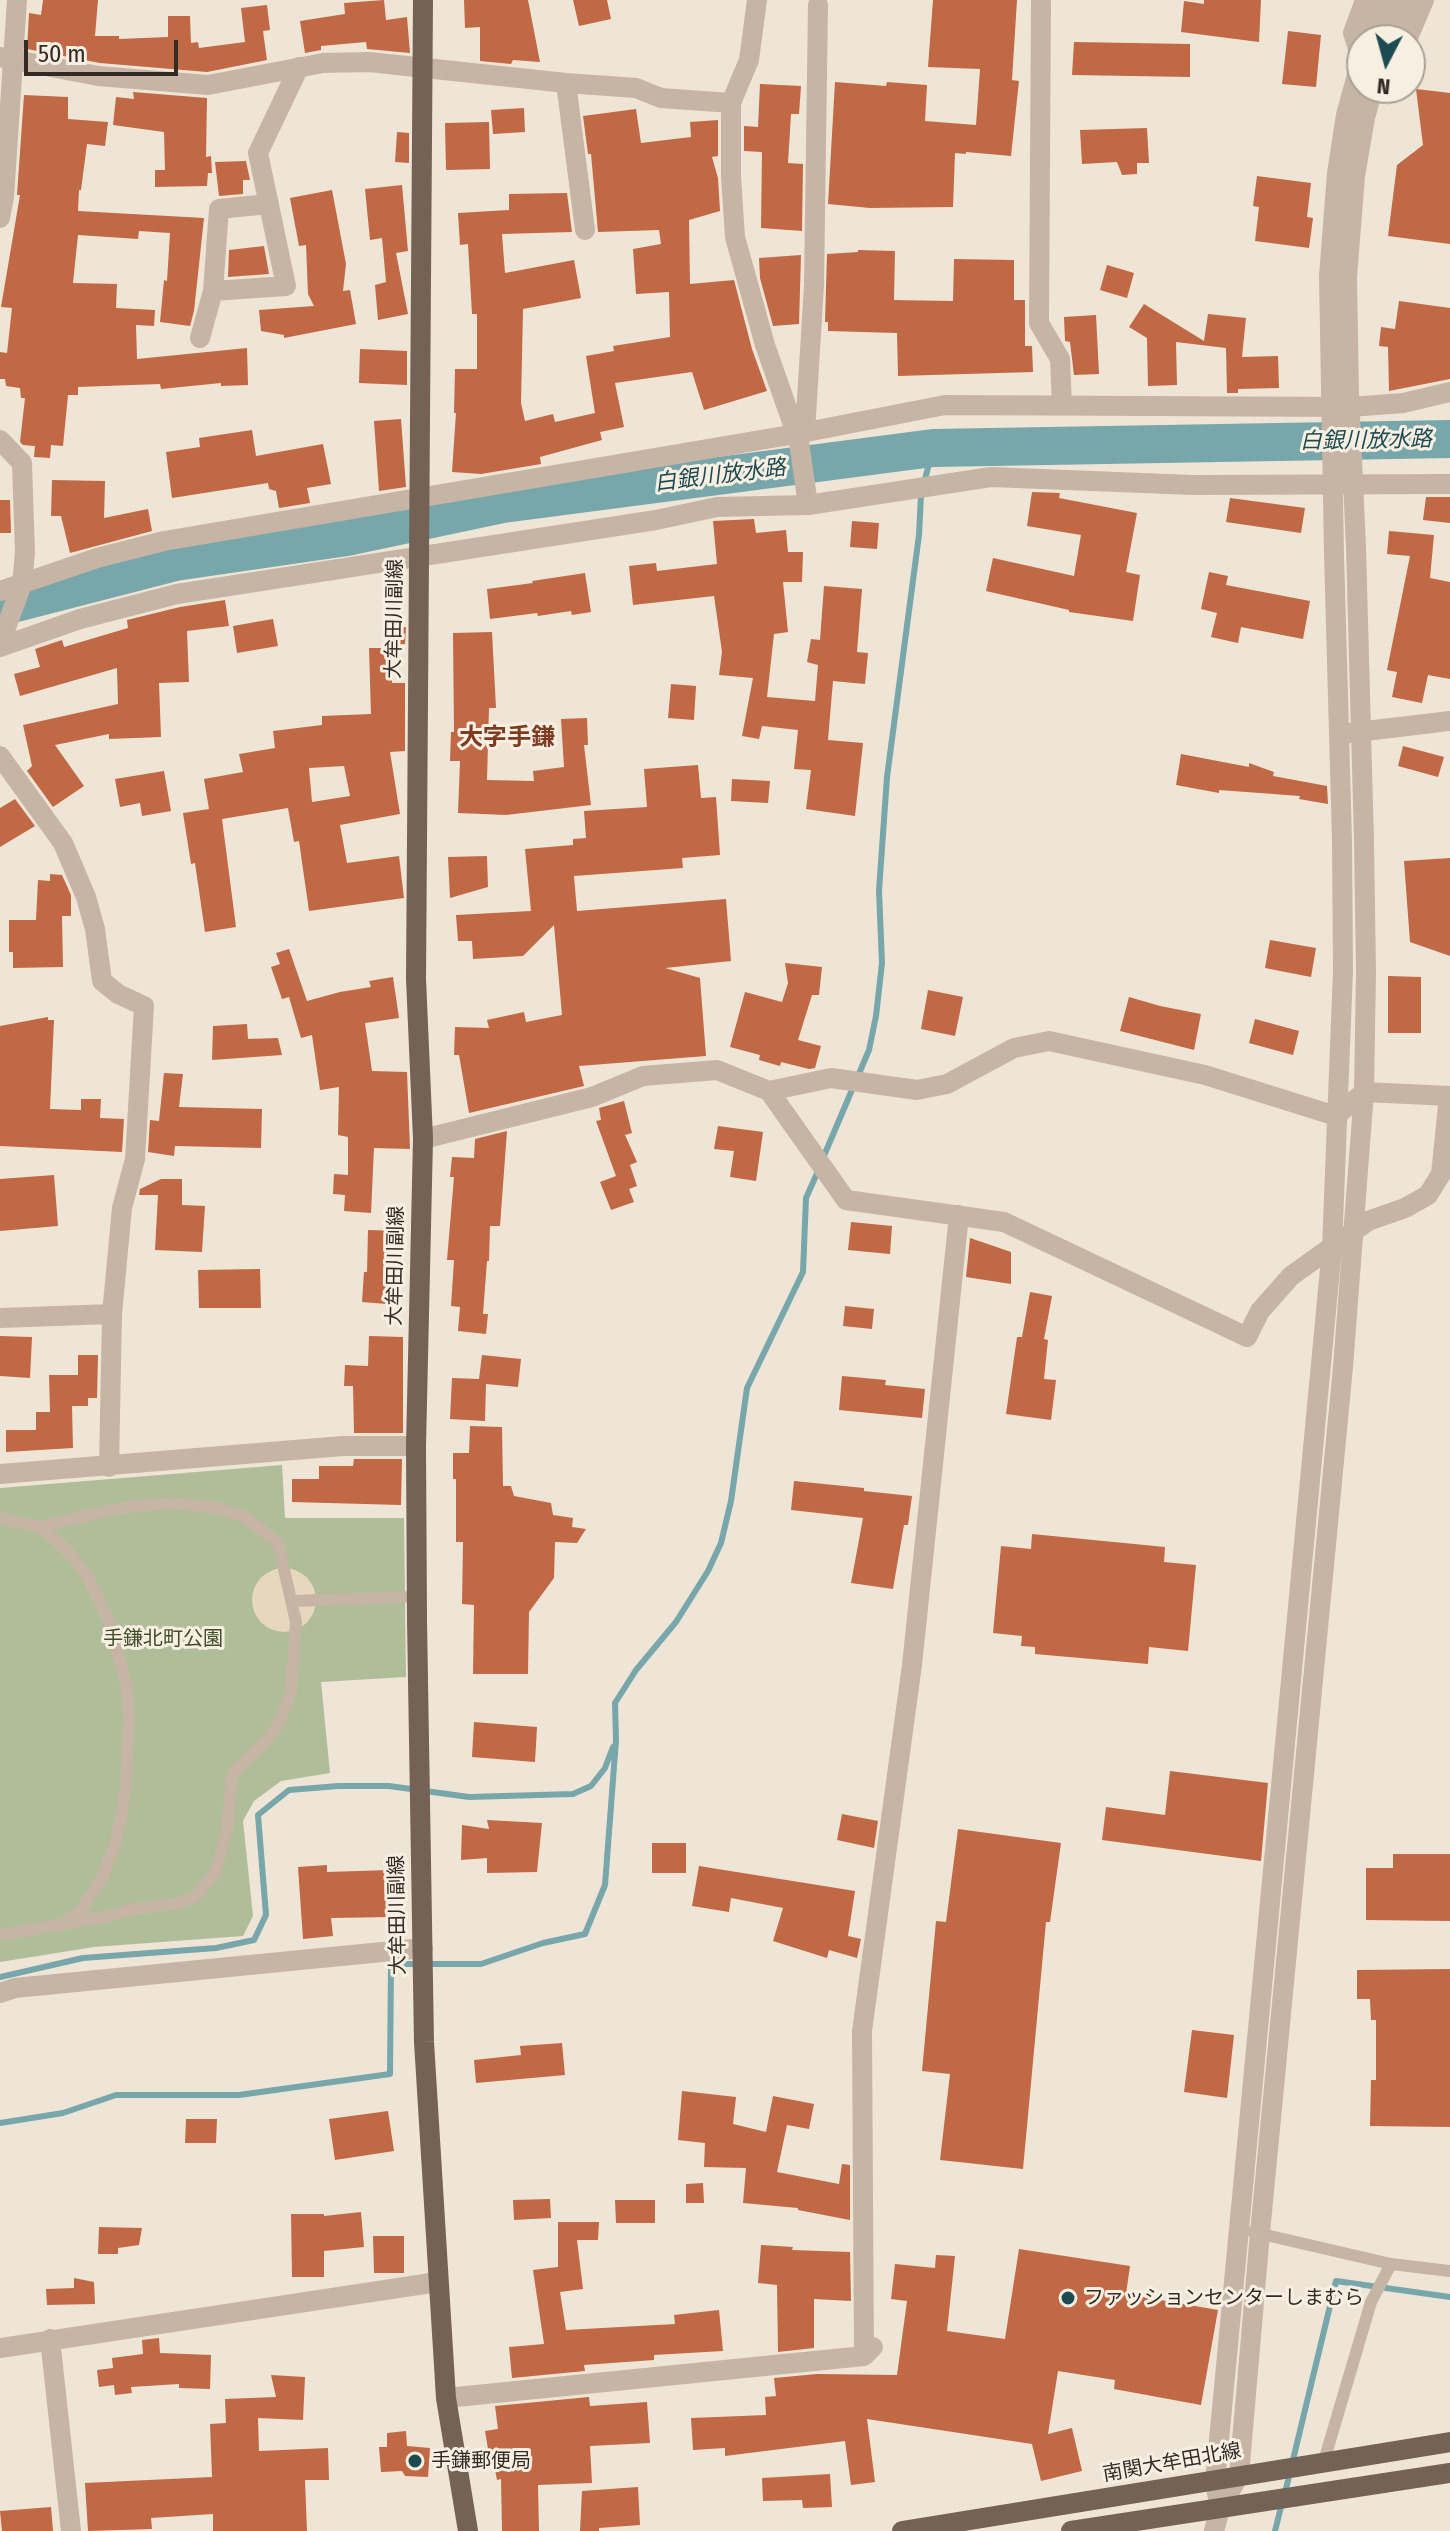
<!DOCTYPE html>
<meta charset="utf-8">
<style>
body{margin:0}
#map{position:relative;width:1450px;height:2531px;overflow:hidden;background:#efe5d7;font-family:"Fira Sans Condensed",sans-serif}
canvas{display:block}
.north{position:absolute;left:1346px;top:24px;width:80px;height:80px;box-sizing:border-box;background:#f8efe3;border:2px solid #a9a097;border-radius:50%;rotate:186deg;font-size:22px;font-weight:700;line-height:32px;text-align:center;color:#322a25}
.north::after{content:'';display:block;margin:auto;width:28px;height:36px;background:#1d4b51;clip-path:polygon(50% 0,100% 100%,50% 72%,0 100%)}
.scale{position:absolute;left:24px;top:40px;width:154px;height:36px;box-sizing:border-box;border:4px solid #322a25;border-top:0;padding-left:10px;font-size:24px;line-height:28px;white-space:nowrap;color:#322a25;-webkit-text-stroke:6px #f8efe3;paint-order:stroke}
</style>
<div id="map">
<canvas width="1450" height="2531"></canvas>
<div class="north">N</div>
<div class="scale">50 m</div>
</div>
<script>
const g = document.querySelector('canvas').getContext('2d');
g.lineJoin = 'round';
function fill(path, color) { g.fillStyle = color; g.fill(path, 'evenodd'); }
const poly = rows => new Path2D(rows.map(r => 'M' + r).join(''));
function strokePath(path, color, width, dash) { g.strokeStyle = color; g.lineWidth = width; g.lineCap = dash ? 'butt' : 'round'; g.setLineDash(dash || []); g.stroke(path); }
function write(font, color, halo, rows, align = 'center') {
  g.font = font + ' "Fira Sans Condensed","Noto Sans JP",sans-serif'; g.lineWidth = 6; g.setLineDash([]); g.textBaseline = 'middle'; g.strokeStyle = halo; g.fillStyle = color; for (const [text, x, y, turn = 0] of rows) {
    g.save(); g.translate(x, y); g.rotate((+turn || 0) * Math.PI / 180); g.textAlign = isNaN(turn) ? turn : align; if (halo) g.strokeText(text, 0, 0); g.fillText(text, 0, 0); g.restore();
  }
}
const green = poly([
 [282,1465,285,1518,404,1518,406,1677,321,1682,330,1773,281,1781,254,1801,243,1821,253,1916,243,1936,94,1947,0,1962,0,1488]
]);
const plaza = poly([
 '252 1600a32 32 0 1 1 64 0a32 32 0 1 1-64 0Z'
]);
const stream = poly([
 [823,1158,869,1050,876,1016,882,963,879,891,887,777,919,535,921,495,933,448],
 [0,1977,83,1958,216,1948,254,1940,266,1915,258,1815,289,1790,338,1786,389,1786,469,1797,573,1794,591,1786,605,1768,613,1747],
 [0,2123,63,2113,116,2095,239,2095,390,2074,391,1964,481,1964,543,1943,585,1934,605,1885,616,1740,615,1703,636,1670,676,1622,708,1571,721,1543,731,1501,747,1388,803,1272,806,1198,819,1169],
 [1285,2493,1336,2281,1450,2297],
 [1275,2531,1282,2503]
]);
const river = poly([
 [0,607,175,562,347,537,503,504,933,448,1450,439]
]);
const building = poly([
 [43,0,98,0,95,36,119,36,119,39,168,37,168,16,190,16,191,43,198,42,199,48,245,42,241,8,267,5,270,30,263,31,267,60,207,72,100,63,27,49,29,13,41,15],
 [384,0,386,20,407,17,410,53,367,49,366,42,321,46,321,50,305,53,300,21,345,14,344,3],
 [464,0,528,0,540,62,513,60,511,64,480,61,480,27,465,28],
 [573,0,607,0,611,19,579,26],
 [933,0,1017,0,1012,80,1019,81,1011,156,966,152,966,154,955,153,953,207,870,208,828,204,835,82,886,86,887,82,927,85,925,121,976,125,980,69,928,67],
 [1204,0,1261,0,1259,42,1181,32,1184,1,1204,4],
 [1288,31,1321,35,1316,87,1282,84],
 [1074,42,1190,44,1190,77,1072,75],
 [760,84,801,86,799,114,791,114,788,163,803,164,802,231,761,228,762,152,744,151,744,126,758,127],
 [1416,89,1450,93,1450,244,1388,236,1397,165,1423,145],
 [133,92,207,98,206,157,211,156,212,173,208,173,207,186,155,187,155,170,165,170,164,132,113,125,116,97,134,99],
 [24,95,68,97,68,119,108,122,105,146,87,144,81,190,79,190,78,211,204,218,194,311,190,326,160,322,164,280,167,281,170,233,139,231,138,239,78,235,73,283,117,284,116,308,155,310,154,326,136,325,137,359,247,348,248,385,221,386,221,383,161,389,160,384,78,387,78,395,68,395,63,446,51,445,50,458,34,457,35,446,23,445,20,442,25,398,21,398,20,388,6,386,5,379,0,379,0,352,7,353,12,308,1,307,20,195,17,195],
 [524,108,525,132,493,134,491,110],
 [636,109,641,143,691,137,690,122,718,120,718,156,712,157,718,178,720,211,689,220,690,284,734,280,752,349,767,391,704,410,692,372,615,383,624,427,600,432,602,440,540,457,541,464,481,474,452,472,456,413,454,413,455,369,477,369,477,314,472,314,468,244,460,245,458,213,509,210,509,194,567,193,572,232,502,234,505,273,574,260,581,298,523,309,521,403,525,421,553,414,555,422,595,413,586,356,614,351,613,346,670,337,669,292,636,294,633,249,661,244,659,230,598,232,591,154,588,154,583,116],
 [489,122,490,169,446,170,445,123],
 [1147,128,1149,163,1137,163,1137,174,1122,175,1117,162,1082,164,1080,130],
 [397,132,409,133,409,163,395,162],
 [246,161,250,180,243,180,243,194,219,196,215,162],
 [1257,176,1311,183,1307,217,1313,218,1309,248,1255,241,1259,207,1253,206],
 [402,185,408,251,396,253,408,314,378,320,375,285,386,282,382,238,370,240,365,189],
 [332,190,346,264,343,291,350,290,356,324,284,338,284,335,261,331,259,310,314,306,308,294,306,245,299,246,290,198],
 [264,246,269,274,228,277,229,250],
 [858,250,895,251,894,300,953,301,954,259,1014,260,1014,300,1025,300,1025,346,1032,346,1033,372,898,376,897,333,828,331,828,322,825,322,827,254,858,252],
 [801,255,799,324,773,326,760,278,759,258],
 [1107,265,1134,273,1127,298,1100,290],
 [1399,301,1450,308,1450,379,1389,391,1388,347,1379,346,1381,327,1395,329],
 [1144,304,1204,341,1208,314,1246,318,1242,357,1278,356,1279,388,1238,389,1238,393,1227,393,1226,348,1176,342,1177,385,1148,386,1147,338,1129,327],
 [1096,315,1099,374,1074,375,1070,342,1065,341,1064,317],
 [360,349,407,351,407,385,359,383],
 [401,419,406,487,379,491,374,421],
 [252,430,256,456,323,444,331,484,307,488,310,503,279,508,276,491,269,489,268,483,172,498,166,452,200,447,199,438],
 [52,480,105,481,104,518,148,509,152,531,70,553,61,516,51,516],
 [1032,492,1060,493,1059,498,1137,513,1126,572,1140,575,1133,621,1069,612,1069,610,986,591,993,558,1074,576,1081,535,1027,526],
 [1426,497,1450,497,1450,523,1423,520],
 [1230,498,1305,508,1301,533,1226,522],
 [0,500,10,500,11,533,0,533],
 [754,519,756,533,786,530,788,552,803,552,802,582,783,582,788,632,774,634,767,697,815,701,818,665,807,662,811,639,820,640,824,586,862,589,857,652,868,653,865,684,833,681,828,740,863,743,855,816,806,809,811,770,794,769,798,730,762,726,759,739,742,736,753,678,719,675,722,652,714,596,633,605,629,566,656,563,657,571,717,564,713,521],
 [852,521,879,523,877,549,850,547],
 [1389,531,1434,535,1430,578,1450,582,1450,679,1428,675,1422,703,1392,697,1397,672,1387,670,1410,556,1387,554],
 [1209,572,1228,576,1226,585,1310,601,1303,639,1241,627,1238,643,1211,637,1217,613,1201,609],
 [585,573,591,612,572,615,571,611,538,616,537,613,490,619,487,589,533,583,532,581],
 [225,600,229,626,187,631,189,682,159,683,161,737,109,739,109,734,55,745,84,786,53,807,27,771,32,766,23,725,118,704,117,668,20,696,14,674,40,667,35,649,62,640,64,647,128,628,127,620,180,607],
 [273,619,278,646,237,653,233,626],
 [406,627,405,644,387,645,385,629],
 [492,632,496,708,489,708,487,780,534,781,533,771,564,767,561,719,587,718,588,745,584,745,591,805,506,815,458,813,460,761,450,761,451,732,454,732,453,633],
 [369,648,391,648,392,683,405,683,405,751,390,752,400,814,340,825,347,863,399,856,404,898,309,911,299,841,294,842,288,808,222,819,236,927,205,932,195,863,191,864,183,813,209,809,204,779,243,772,239,754,275,748,273,731,322,725,322,716,371,714],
 [344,766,350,796,312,802,309,768],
 [671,684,696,686,694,720,668,718],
 [1403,746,1444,757,1438,777,1398,766],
 [1181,754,1249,767,1249,763,1274,772,1273,776,1327,786,1328,804,1299,799,1300,796,1219,790,1219,793,1176,785],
 [698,765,701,798,716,797,720,855,682,858,683,868,574,876,577,911,726,899,731,961,665,968,700,978,706,1056,579,1066,584,1086,469,1113,459,1055,454,1055,455,1027,489,1028,487,1020,524,1012,526,1022,562,1015,554,925,523,956,473,959,472,941,458,941,456,915,531,911,525,849,573,845,573,839,586,838,584,811,647,807,644,769],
 [164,771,171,811,142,816,140,803,120,807,115,779],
 [732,779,770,781,768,803,731,801],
 [15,799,35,826,0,847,0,808],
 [487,856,488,887,450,898,448,857],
 [1450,858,1450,956,1410,942,1404,861],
 [50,874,62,875,71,895,71,916,62,916,63,967,13,968,13,952,9,952,9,920,36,920,38,880,50,881],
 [1270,940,1316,948,1311,977,1265,968],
 [289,949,307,1001,340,992,371,987,369,981,393,977,399,1018,365,1023,372,1071,407,1072,410,1149,374,1148,371,1213,344,1211,345,1195,333,1194,334,1174,348,1175,348,1137,338,1135,339,1087,320,1090,312,1035,301,1038,289,997,282,999,271,967,280,964,276,953],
 [785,963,822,967,819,995,812,995,798,1040,821,1046,815,1068,809,1069,781,1062,780,1066,759,1060,760,1055,730,1047,745,992,782,1002,788,983],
 [1388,976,1421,977,1421,1033,1388,1033],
 [928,990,963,997,955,1036,921,1029],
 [1129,997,1160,1006,1201,1014,1194,1050,1120,1031],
 [48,1017,48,1020,54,1020,50,1109,81,1110,81,1099,101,1099,100,1118,124,1119,122,1152,0,1146,0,1026],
 [1255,1019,1299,1031,1293,1055,1249,1043],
 [247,1024,248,1039,278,1038,282,1055,212,1060,213,1026],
 [164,1073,183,1074,179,1107,262,1109,261,1148,175,1146,174,1156,148,1152,150,1120,159,1121],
 [624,1101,632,1133,625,1135,637,1162,630,1165,637,1186,629,1189,634,1202,611,1210,600,1182,616,1176,596,1121,601,1120,599,1108],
 [718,1126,763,1132,756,1181,730,1177,734,1151,714,1149],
 [507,1131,500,1226,490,1226,489,1261,487,1261,483,1314,488,1314,486,1334,458,1331,460,1307,451,1306,454,1260,447,1260,454,1177,450,1177,452,1157,474,1158,475,1139],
 [54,1175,58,1226,0,1231,0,1179],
 [161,1179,182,1179,182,1205,205,1206,202,1252,155,1250,158,1195,139,1195,140,1189],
 [851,1222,892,1226,890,1254,848,1250],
 [368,1230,403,1231,399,1305,362,1302,364,1272,367,1272],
 [970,1238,1011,1252,1011,1284,966,1277],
 [260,1269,261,1308,199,1308,198,1270],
 [1030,1292,1052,1296,1044,1339,1048,1340,1044,1379,1056,1380,1051,1420,1006,1414,1017,1337,1022,1337],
 [845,1306,874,1309,872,1329,843,1326],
 [0,1336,32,1337,30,1378,0,1376],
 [369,1336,403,1337,403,1433,354,1433,353,1386,344,1386,345,1365,368,1366],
 [78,1355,98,1355,97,1398,88,1398,88,1406,72,1406,73,1448,6,1452,6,1430,36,1430,36,1412,50,1412,49,1375,78,1375],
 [482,1355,521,1359,518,1387,486,1384,485,1421,450,1419,452,1378,479,1379],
 [842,1376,886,1380,885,1385,925,1389,922,1418,839,1410],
 [470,1426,502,1427,503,1486,511,1486,514,1496,551,1503,553,1515,573,1518,572,1527,586,1529,577,1543,555,1542,554,1578,529,1612,528,1674,473,1674,474,1605,462,1604,463,1542,456,1542,456,1479,453,1479,453,1453,469,1453],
 [354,1459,402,1459,401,1505,292,1502,292,1479,319,1479,319,1466,353,1466],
 [794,1481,864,1488,864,1491,912,1496,908,1525,904,1525,893,1589,851,1583,863,1518,791,1510],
 [1032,1534,1165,1547,1164,1562,1196,1565,1188,1651,1149,1647,1148,1664,1035,1654,1035,1647,1021,1646,1022,1636,993,1633,1001,1546,1031,1549],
 [474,1722,537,1727,535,1762,472,1757],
 [1170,1771,1268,1783,1261,1861,1102,1840,1106,1807,1165,1815],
 [842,1814,878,1821,874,1848,837,1840],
 [487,1820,542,1823,537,1872,487,1873,487,1858,461,1860,462,1825,489,1829],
 [958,1829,1061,1843,1050,1922,1046,1922,1023,2169,940,2160,950,2074,922,2071,936,1921,946,1922],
 [652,1843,686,1843,686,1873,652,1873],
 [1393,1854,1450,1854,1450,1921,1366,1920,1366,1868,1393,1868],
 [327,1865,327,1872,390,1870,392,1917,331,1918,333,1936,303,1939,298,1867],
 [699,1866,855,1891,848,1936,861,1939,857,1958,829,1950,827,1958,773,1941,783,1908,731,1898,729,1912,692,1906],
 [1450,1969,1450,2127,1370,2126,1371,2080,1376,2080,1376,2020,1371,2020,1370,1999,1357,1999,1357,1970],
 [1192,2030,1234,2035,1227,2098,1184,2092],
 [562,2043,565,2075,476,2083,474,2060,521,2055,520,2046],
 [682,2091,736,2097,733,2124,766,2132,773,2096,814,2104,809,2129,787,2125,777,2172,839,2184,842,2164,850,2165,850,2220,798,2210,798,2208,743,2203,746,2168,704,2167,705,2143,678,2140],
 [388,2111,394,2151,335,2160,329,2119],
 [186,2119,217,2119,216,2143,185,2143],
 [703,2183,704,2203,686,2203,686,2184],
 [550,2199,551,2218,514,2220,513,2200],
 [615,2200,655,2200,655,2223,616,2223],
 [361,2212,364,2247,324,2251,324,2277,292,2277,291,2214,324,2214,324,2216],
 [558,2222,599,2222,598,2240,577,2240,583,2289,560,2292,566,2330,675,2324,674,2315,719,2310,723,2351,654,2355,654,2360,584,2365,585,2371,512,2378,509,2347,544,2344,533,2270,558,2267],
 [99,2227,142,2228,139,2245,118,2248,118,2254,98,2254],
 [373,2236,404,2236,404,2273,374,2273],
 [761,2245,793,2247,792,2250,850,2252,851,2301,814,2299,814,2348,778,2352,777,2285,758,2283],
 [1019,2249,1130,2266,1126,2294,1218,2310,1201,2405,1114,2389,1115,2380,1058,2371,1048,2434,1072,2428,1082,2471,1041,2481,1032,2444,867,2419,875,2482,851,2485,845,2441,725,2456,725,2448,693,2450,691,2418,766,2415,765,2397,776,2396,774,2378,817,2374,897,2375,907,2301,891,2299,895,2264,935,2268,936,2255,955,2256,947,2331,1005,2339],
 [74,2278,94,2282,95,2304,47,2305,46,2289,74,2288],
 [159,2338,160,2353,211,2355,210,2389,179,2388,179,2384,131,2387,132,2393,115,2395,114,2385,99,2387,97,2370,113,2368,112,2358,143,2354,142,2340],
 [271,2375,305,2377,303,2420,258,2418,259,2451,328,2448,329,2480,305,2480,307,2531,213,2531,213,2514,151,2518,152,2529,88,2531,85,2483,212,2477,210,2424,226,2423,225,2399,276,2397],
 [589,2397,590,2406,647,2402,650,2443,590,2446,592,2483,538,2485,539,2531,502,2531,501,2479,497,2480,491,2449,488,2449,485,2431,498,2429,495,2406],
 [406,2431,407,2446,430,2448,428,2477,405,2476,402,2471,381,2472,379,2447,387,2447,387,2433],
 [830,2474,832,2507,803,2508,802,2500,763,2501,762,2478],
 [638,2487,640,2525,599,2528,599,2531,580,2531,582,2491],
 [51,2507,53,2531,2,2531,0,2511]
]);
const service = poly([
 [0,1518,39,1527,55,1539,72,1556,89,1579,109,1621,126,1683,129,1714,126,1782,121,1817,115,1845,101,1880,81,1909,64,1924,0,1935],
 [39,1527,121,1508,170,1503,217,1508,247,1518,278,1543,296,1622,291,1692,277,1727,262,1745,232,1773,227,1829,215,1874,196,1896,179,1903,129,1910,105,1917,64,1924],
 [293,1601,405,1597],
 [1253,2232,1391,2264,1450,2271],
 [1324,2461,1371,2302,1391,2264]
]);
const minor = poly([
 [1041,0,1039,323,1060,359,1062,406],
 [1407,40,1424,0],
 [0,57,98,76,208,85,323,63,369,62,566,83,636,88,661,98,731,103,731,176,735,237,765,345,799,442,808,505],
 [1361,58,1353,33,1365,0],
 [566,83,585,230],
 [731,103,749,60,757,0],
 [0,218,4,197,17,0],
 [213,291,286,286,258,153,299,67],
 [200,338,213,291,219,209,269,204],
 [805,432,814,285,818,5],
 [0,440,22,463,25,552,22,584,0,644],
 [0,591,97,558,164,541,796,434,945,405,1350,407,1403,403,1450,392],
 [0,647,80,619,177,594,656,520,717,507,808,505,991,477,1193,485,1450,484],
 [1340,734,1450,721],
 [0,756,63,843,86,897,95,929,102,981,118,994,144,1006,135,1159,122,1208,112,1314,109,1467],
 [769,1091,846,1200,1004,1222,1247,1337,1260,1311,1291,1276,1368,1221,1405,1208,1428,1195,1441,1174,1449,1096],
 [423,1139,592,1097,643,1076,717,1070,769,1091,831,1078,917,1090,947,1084,1014,1048,1049,1041,1205,1075,1336,1116,1364,1092,1450,1096],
 [0,1318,112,1314],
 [0,1474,343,1446,416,1446],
 [0,1993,15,1988,423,1948],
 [50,2339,71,2531],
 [0,2348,438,2282],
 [864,2356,862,2031,912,1665,959,1215],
 [446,2398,864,2356,873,2347]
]);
const tertiary = poly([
 [1368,40,1384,0],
 [1388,40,1404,0],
 [1220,2509,1215,2482,1332,1248,1343,971,1342,840,1334,554,1329,276,1337,173,1346,115,1362,57],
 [1214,2531,1220,2509,1239,2475,1260,2233,1343,1367,1364,1092,1366,971,1364,841,1356,547,1349,394,1347,277,1355,176,1365,118,1373,88]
]);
const primary = poly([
 [423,0,416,979,423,1139,416,1446,417,1620,424,2042,446,2398,468,2531],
 [902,2531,1450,2442],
 [1071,2531,1450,2473]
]);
const markers = [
 [1068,2298,8,"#1d4b51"],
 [415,2461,8,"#1d4b51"]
];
const streetNames = [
 ["大牟田川副線",395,619,-89],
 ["大牟田川副線",396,1266,-89],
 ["大牟田川副線",398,1915,-91],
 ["南関大牟田北線",1172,2463,-10]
];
const parkNames = [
 ["手鎌北町公園",163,1639]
];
const poiNames = [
 ["ファッションセンターしまむら",1084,2298],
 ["手鎌郵便局",431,2461]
];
const waterNames = [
 ["白銀川放水路",1366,441,-1],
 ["白銀川放水路",720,476,-7]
];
const quarterNames = [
 ["大字手鎌",507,738]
];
fill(green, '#afbd98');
fill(plaza, '#e7d7be');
strokePath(stream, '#77a6ab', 6);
strokePath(river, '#77a6ab', 38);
fill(building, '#c16844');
strokePath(service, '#c6b5a4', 12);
strokePath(minor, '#c6b5a4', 20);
strokePath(tertiary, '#c6b5a4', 20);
strokePath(primary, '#746257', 20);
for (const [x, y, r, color] of markers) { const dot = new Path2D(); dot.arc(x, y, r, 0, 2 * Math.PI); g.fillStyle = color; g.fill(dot); strokePath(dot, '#f8efe3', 3); }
write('20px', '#322a25', '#f8efe3', streetNames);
write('20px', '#404f2a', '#f8efe3', parkNames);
write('20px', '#322a25', '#f8efe3', poiNames, 'left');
write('italic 22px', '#1d4b51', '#f8efe3', waterNames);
write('bold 24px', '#7d3c22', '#f8efe3', quarterNames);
</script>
